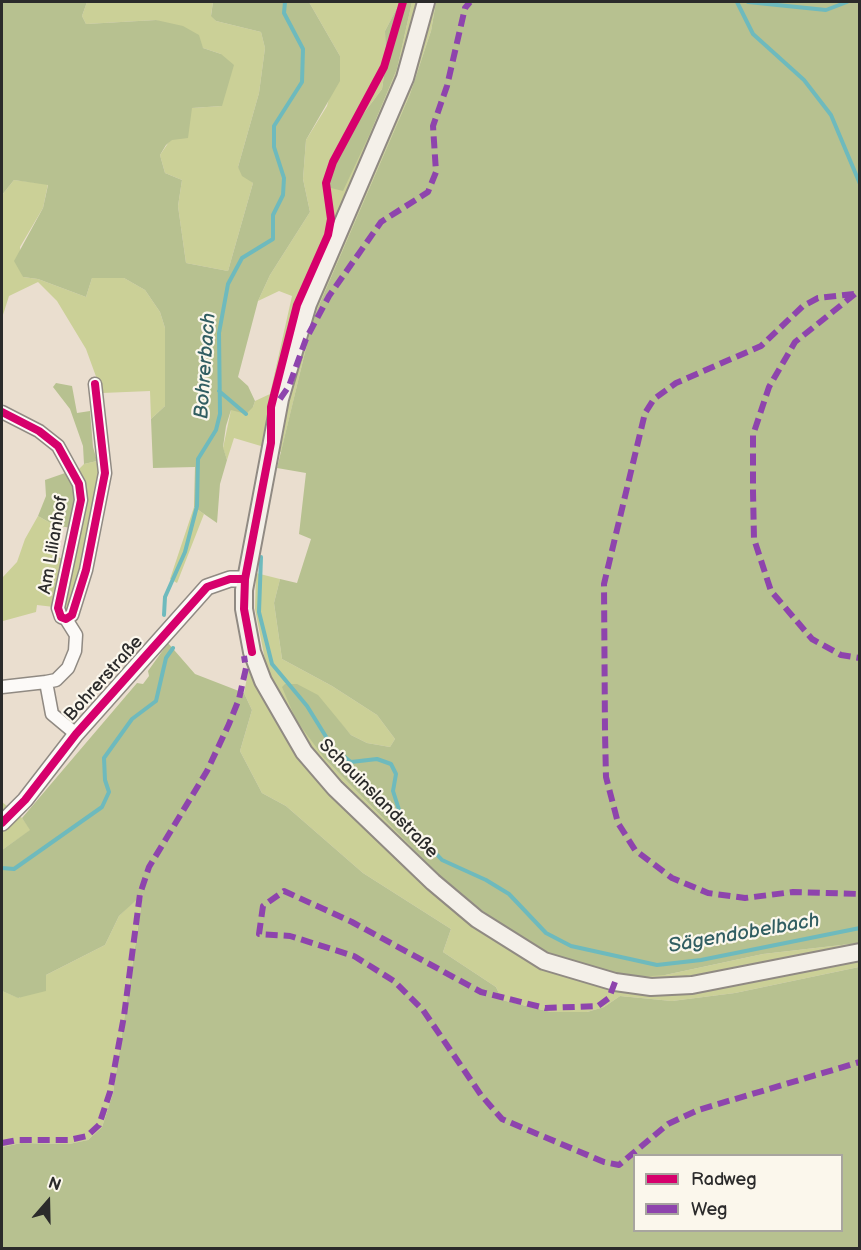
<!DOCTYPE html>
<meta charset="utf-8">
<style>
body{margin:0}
#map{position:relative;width:861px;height:1250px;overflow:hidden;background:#eadecf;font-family:"Balsamiq Sans",sans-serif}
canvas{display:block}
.frame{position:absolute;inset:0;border:3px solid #2b2b2b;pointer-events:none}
.legend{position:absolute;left:633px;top:1154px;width:210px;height:78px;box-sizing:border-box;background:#fbf7ec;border:2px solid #a8a59f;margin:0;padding:8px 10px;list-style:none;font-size:18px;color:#2b2b2b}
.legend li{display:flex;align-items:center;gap:12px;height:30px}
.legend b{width:30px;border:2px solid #a8a59f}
.north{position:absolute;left:18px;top:1172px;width:60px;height:60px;-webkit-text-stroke:4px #fbf7ec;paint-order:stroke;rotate:20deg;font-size:16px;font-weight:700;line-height:24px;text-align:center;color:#2b2b2b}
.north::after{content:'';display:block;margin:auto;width:21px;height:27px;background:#2b2b2b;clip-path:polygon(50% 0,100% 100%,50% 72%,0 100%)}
</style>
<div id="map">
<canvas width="861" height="1250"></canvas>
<div class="frame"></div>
<ul class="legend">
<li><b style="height:8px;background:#d6006c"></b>Radweg</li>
<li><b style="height:8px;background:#8e44ad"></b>Weg</li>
</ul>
<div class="north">N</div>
</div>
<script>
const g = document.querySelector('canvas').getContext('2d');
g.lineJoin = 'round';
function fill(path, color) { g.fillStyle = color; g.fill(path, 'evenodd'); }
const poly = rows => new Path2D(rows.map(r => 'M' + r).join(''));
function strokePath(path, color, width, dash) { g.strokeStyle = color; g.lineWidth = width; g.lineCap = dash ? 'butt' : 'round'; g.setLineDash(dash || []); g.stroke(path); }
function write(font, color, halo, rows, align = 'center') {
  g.font = font + ' "Balsamiq Sans",sans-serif'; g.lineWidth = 4.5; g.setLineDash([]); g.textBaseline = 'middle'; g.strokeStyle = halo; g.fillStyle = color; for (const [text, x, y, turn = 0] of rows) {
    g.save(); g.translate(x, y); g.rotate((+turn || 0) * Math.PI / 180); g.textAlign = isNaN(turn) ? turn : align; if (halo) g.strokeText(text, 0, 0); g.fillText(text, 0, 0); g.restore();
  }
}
const green = poly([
 [87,2,213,2,211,15,216,21,261,32,265,48,259,93,238,167,253,183,228,271,186,263,178,206,182,180,165,173,160,155,192,108,222,106,221,54,203,48,156,20,86,24,82,16],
 [309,2,400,2,385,31,386,62,382,89,348,134,323,186,372,129,397,69,412,2,436,2,431,31,410,94,313,319,281,452,234,438,227,460,223,448,231,410,253,407,255,401,270,394,292,296,279,291,258,301,270,275,310,212,303,179,306,140,327,106,340,56],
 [14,180,48,184,43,208,20,247,23,277,38,279,86,297,92,278,124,278,145,290,160,312,165,328,165,406,151,419,150,391,102,393,86,349,57,301,38,282,9,296,2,318,2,195],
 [97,461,100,474,95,510,70,610,65,614,62,603,84,493,79,469,84,464],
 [194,507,204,514,177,583,170,579],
 [38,516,54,525,47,553,63,559,54,607,37,605,36,612,3,621,2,578,17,562,25,539],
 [256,573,280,579,274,603,282,659,332,686,377,715,395,739,390,747,367,743,351,735,334,716,325,759,438,874,512,935,665,975,763,954,859,943,859,967,735,993,672,1001,620,996,604,1007,587,1012,551,1012,502,1000,496,987,443,952,451,929,363,873,286,806,262,793,240,751,252,710,244,693,249,667,265,660,255,609],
 [2,802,22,818,31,830,2,850],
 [143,893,113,1093,102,1127,88,1140,69,1144,21,1143,2,1147,2,991,19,998,46,975,105,945,119,916]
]);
const forest = poly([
 [2,2,87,2,82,16,86,24,156,20,183,26,199,35,203,48,221,54,234,65,222,106,192,108,188,138,172,140,166,145,160,155,165,173,182,180,178,206,186,263,228,271,253,183,242,176,238,167,259,93,265,48,261,32,216,21,211,16,213,2,309,2,340,56,340,81,306,140,303,179,310,212,270,275,258,301,238,377,248,386,255,401,253,407,246,414,231,410,226,426,223,447,227,460,220,484,217,523,194,507,195,467,153,468,151,419,165,406,165,328,160,312,145,290,124,278,92,278,86,297,38,279,23,277,14,261,43,208,48,185,14,180,2,195],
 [400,2,412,2,397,69,372,129,343,191,323,186,348,134,382,89,386,62,385,31],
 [436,2,859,2,859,943,763,954,665,975,639,977,581,967,512,935,438,874,325,759,296,720,282,687,285,684,297,684,318,695,351,735,367,743,390,747,395,739,377,715,332,686,282,659,274,603,280,579,297,583,311,539,299,534,306,473,277,468,313,319,410,94,431,31],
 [56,383,72,386,77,413,90,411,93,447,97,461,84,464,83,446,70,409,53,387],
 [68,472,77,496,71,528,54,525,38,516,46,496,45,480],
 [168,643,195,674,244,693,252,710,240,751,262,793,286,806,363,873,451,929,443,952,496,987,502,1000,551,1012,587,1012,604,1007,620,996,672,1001,735,993,859,967,859,1248,2,1248,2,1147,21,1143,69,1144,88,1140,102,1127,113,1093,143,894,119,916,105,945,46,975,46,991,18,998,2,991,2,850,30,830,22,818,137,683,143,684,149,676,148,671],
 [634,1156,842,1156,842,1230,634,1230]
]);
const stream = poly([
 [737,2,753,34,804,80,831,115,860,184],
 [748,2,826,10,847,2],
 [219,391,246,414],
 [261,557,259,612,272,664,307,706,333,748,351,762,377,759,391,764,396,774,393,791,401,816,442,860,486,880,509,894,546,933,571,946,657,965,701,960,860,928],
 [164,615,165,597,185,552,197,506,198,459,216,430,220,414,219,333,228,284,242,258,273,239,273,215,283,195,284,178,274,147,274,126,302,82,303,49,284,13,285,2],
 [2,868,14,869,102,807,109,792,105,780,104,758,132,719,156,701,166,658,173,648]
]);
const minor = poly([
 [2,412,39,431,58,446,79,484,81,500,58,608,61,617,66,619,72,615,86,570,105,473,95,384],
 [66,619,76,635,75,651,68,668,56,680,46,682,52,714,76,734],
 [2,687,46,682]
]);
const tertiary = poly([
 [2,823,25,800,76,734,207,587,230,579,245,579]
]);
const secondary = poly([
 [426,2,405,78,308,304,280,399,244,590,244,609,252,652,263,681,304,752,335,788,433,882,477,919,544,961,615,982,651,987,692,985,860,952]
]);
const quiet = poly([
 [854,294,818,298,803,306,761,346,676,383,654,399,645,413,604,584,605,733,606,777,618,823,635,850,672,878,708,893,745,898,793,892,860,894],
 [855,294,795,342,769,387,753,435,753,492,754,539,771,591,812,639,841,655,860,658],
 [280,399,289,386,306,339,329,296,381,222,428,192,436,172,433,126,447,86,465,8,470,2],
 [615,982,609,998,598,1006,545,1008,481,992,352,922,284,891,263,906,259,934,290,936,354,956,394,981,423,1010,481,1095,502,1119,604,1162,619,1165,668,1124,698,1110,860,1062],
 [2,1143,18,1140,69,1140,87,1136,99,1125,110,1092,124,1016,140,894,149,867,207,771,229,724,239,699,246,668,244,656]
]);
const cycleway = poly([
 [2,412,39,431,58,446,79,484,81,500,58,608,61,617,66,619,72,615,86,570,105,473,95,384],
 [252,652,244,609,245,579,271,443,271,407,297,305,328,235,331,219,326,183,333,162,384,67,403,2],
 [2,823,25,800,76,734,207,587,230,579,245,579]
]);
const streetNames = [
 ["Am Lilianhof",54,545,-80],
 ["Bohrerstraße",104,679,-48],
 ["Schauinslandstraße",378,799,45]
];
const waterNames = [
 ["Bohrerbach",206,366,-86],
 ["Sägendobelbach",744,934,-10]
];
fill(green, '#cbd097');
fill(forest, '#b7c190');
strokePath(stream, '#6ebabd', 4);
strokePath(minor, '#908a83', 15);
strokePath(tertiary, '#908a83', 18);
strokePath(secondary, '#908a83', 20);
strokePath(minor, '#fcfaf8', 12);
strokePath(tertiary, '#fcfaf8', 15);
strokePath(secondary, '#f4f0e9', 16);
strokePath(quiet, '#8e44ad', 6, [12, 6]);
strokePath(cycleway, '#d6006c', 8);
write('18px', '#2b2b2b', '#fbf7ec', streetNames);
write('italic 20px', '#315e62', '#fbf7ec', waterNames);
</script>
